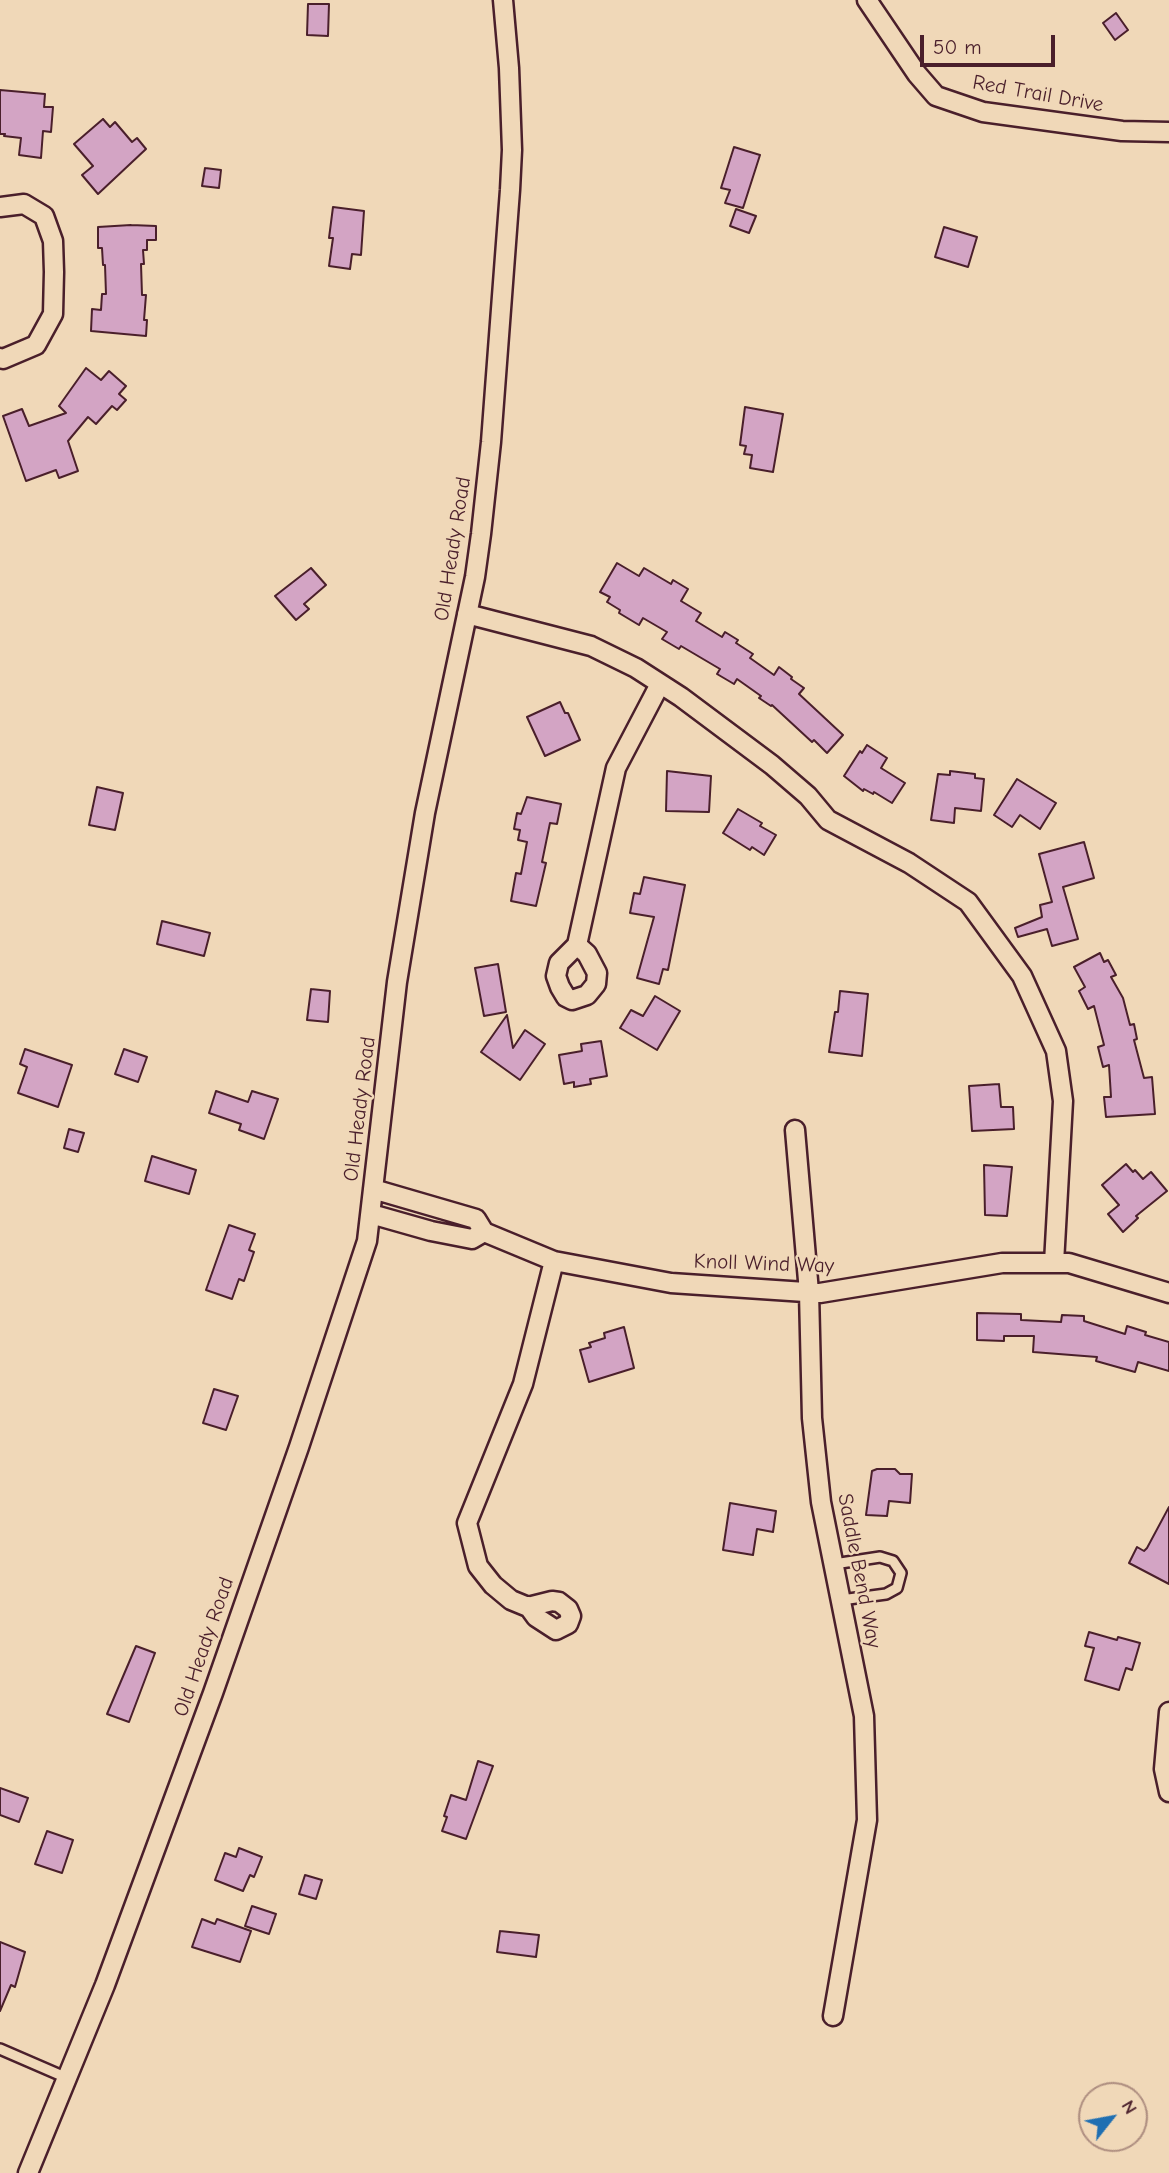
<!DOCTYPE html>
<style>
body{margin:0}
#map{position:relative;width:1169px;height:2173px;overflow:hidden;background:#f0d8b8;font-family:"Comic Neue",sans-serif}
canvas{display:block}
.north{position:absolute;left:1078px;top:2082px;width:70px;height:70px;box-sizing:border-box;background:#f0d8b8;border:2px solid #ae8e80;border-radius:50%;rotate:59deg;font-size:19px;font-weight:700;line-height:28px;text-align:center;color:#4a1f2b}
.north::after{content:'';display:block;margin:auto;width:24px;height:32px;background:#1f6fb2;clip-path:polygon(50% 0,100% 100%,50% 72%,0 100%)}
.scale{position:absolute;left:920px;top:35px;width:135px;height:32px;box-sizing:border-box;border:4px solid #4a1f2b;border-top:0;padding-left:9px;font-size:21px;line-height:24px;white-space:nowrap;color:#4a1f2b;-webkit-text-stroke:5px #f0d8b8;paint-order:stroke}
</style>
<div id="map">
<canvas width="1169" height="2173"></canvas>
<div class="north">N</div>
<div class="scale">50 m</div>
</div>
<script>
const g = document.querySelector('canvas').getContext('2d');
g.lineJoin = 'round';
function fill(path, color) { g.fillStyle = color; g.fill(path, 'evenodd'); }
const poly = rows => new Path2D(rows.map(r => 'M' + r).join(''));
function strokePath(path, color, width, dash) { g.strokeStyle = color; g.lineWidth = width; g.lineCap = dash ? 'butt' : 'round'; g.setLineDash(dash || []); g.stroke(path); }
function write(font, color, halo, rows, align = 'center') {
  g.font = font + ' "Comic Neue",sans-serif'; g.lineWidth = 5; g.setLineDash([]); g.textBaseline = 'middle'; g.strokeStyle = halo; g.fillStyle = color; for (const [text, x, y, turn = 0] of rows) {
    g.save(); g.translate(x, y); g.rotate((+turn || 0) * Math.PI / 180); g.textAlign = isNaN(turn) ? turn : align; if (halo) g.strokeText(text, 0, 0); g.fillText(text, 0, 0); g.restore();
  }
}
const building = poly([
 [308,4,329,4,328,36,307,35,308,4],
 [1116,13,1128,30,1115,40,1103,23,1116,13],
 [0,90,45,94,44,107,53,107,51,132,43,131,41,158,19,155,21,138,4,136,5,134,0,134,0,90],
 [103,119,110,127,115,122,132,142,137,138,146,149,98,194,82,175,93,166,74,144,103,119],
 [734,147,760,155,743,208,725,203,730,190,721,188,734,147],
 [205,168,221,170,219,188,202,186,205,168],
 [333,207,364,211,361,255,352,254,350,269,329,266,333,238,329,238,333,207],
 [736,209,756,216,749,233,730,226,736,209],
 [131,225,156,226,156,240,147,240,147,250,143,250,144,264,141,264,142,295,146,295,144,320,147,320,146,336,91,331,92,309,101,310,102,294,106,294,105,265,103,265,102,248,98,248,98,227,131,225],
 [944,227,977,237,968,267,935,257,944,227],
 [86,368,101,380,109,371,126,386,119,394,126,400,117,410,112,406,96,424,88,417,68,441,78,471,59,478,56,470,26,481,3,416,22,409,29,426,66,413,59,406,86,368],
 [745,407,783,414,773,472,750,468,752,455,744,454,746,446,740,445,745,407],
 [617,563,639,576,644,568,671,584,673,580,688,589,681,601,701,613,696,621,722,637,725,632,738,640,736,643,753,654,750,658,774,675,779,667,792,677,791,679,804,688,799,694,843,735,827,753,814,740,812,742,772,705,771,706,759,698,761,696,737,679,734,684,717,674,720,669,681,646,679,649,662,639,667,632,643,618,639,625,619,613,620,610,607,602,610,597,600,592,617,563],
 [311,568,326,585,304,604,309,609,296,620,275,596,311,568],
 [560,702,565,713,568,713,580,740,545,756,527,717,560,702],
 [867,745,887,758,881,768,905,783,892,803,874,792,873,794,864,789,863,791,844,776,860,751,862,753,867,745],
 [667,771,711,776,709,812,666,811,667,771],
 [950,771,975,774,975,778,984,779,981,811,955,808,954,823,931,820,938,774,950,775,950,771],
 [1017,779,1056,803,1040,829,1020,815,1012,827,994,815,1017,779],
 [97,787,123,793,115,830,89,825,97,787],
 [527,797,561,804,557,824,550,823,542,862,546,863,536,906,511,901,516,873,521,874,527,842,518,840,520,830,514,829,517,813,521,814,527,797],
 [738,809,762,823,760,826,776,835,764,855,752,847,750,850,723,833,738,809],
 [1084,842,1094,878,1063,887,1078,939,1052,946,1047,929,1018,937,1015,928,1042,917,1040,905,1052,902,1039,854,1084,842],
 [644,877,685,885,668,970,663,969,659,984,637,978,654,917,630,913,634,893,640,894,644,877],
 [162,921,210,933,204,956,157,944,162,921],
 [1100,953,1104,962,1108,960,1116,975,1111,977,1123,998,1130,1025,1134,1024,1137,1039,1134,1040,1144,1078,1152,1077,1155,1114,1106,1117,1104,1097,1111,1097,1109,1065,1103,1067,1098,1047,1104,1045,1094,1006,1088,1009,1079,991,1085,987,1074,967,1100,953],
 [498,964,506,1012,484,1016,475,968,498,964],
 [311,989,330,991,328,1022,307,1020,311,989],
 [840,991,868,994,862,1056,829,1052,835,1012,838,1012,840,991],
 [655,996,680,1011,657,1050,620,1028,631,1010,643,1016,655,996],
 [507,1015,513,1048,525,1030,545,1044,520,1080,481,1052,507,1015],
 [601,1041,607,1076,590,1079,591,1084,574,1087,574,1082,564,1084,559,1055,582,1051,581,1044,601,1041],
 [25,1049,72,1065,58,1107,18,1093,27,1067,20,1064,25,1049],
 [124,1049,147,1057,138,1082,115,1074,124,1049],
 [999,1084,1001,1107,1013,1107,1014,1129,972,1131,969,1086,999,1084],
 [216,1091,248,1102,252,1091,278,1099,264,1139,239,1130,241,1124,209,1113,216,1091],
 [69,1129,84,1133,78,1152,64,1148,69,1129],
 [152,1156,196,1170,189,1194,145,1181,152,1156],
 [1126,1164,1133,1172,1135,1170,1143,1179,1151,1172,1167,1191,1136,1216,1138,1218,1123,1232,1108,1214,1119,1205,1102,1185,1126,1164],
 [984,1165,1012,1167,1007,1216,985,1215,984,1165],
 [229,1225,255,1234,249,1250,254,1252,244,1281,239,1279,232,1299,206,1290,229,1225],
 [977,1313,1021,1314,1021,1320,1061,1322,1062,1315,1084,1316,1084,1321,1125,1334,1127,1326,1146,1332,1145,1335,1169,1342,1169,1371,1138,1362,1135,1372,1096,1361,1097,1357,1033,1352,1034,1336,1004,1336,1004,1341,977,1340,977,1313],
 [624,1327,634,1368,589,1382,580,1350,591,1347,589,1343,605,1338,604,1333,624,1327],
 [214,1389,238,1396,226,1430,203,1423,214,1389],
 [877,1469,895,1469,900,1474,912,1474,910,1503,889,1501,887,1516,866,1515,872,1471,877,1469],
 [730,1503,776,1511,773,1532,757,1529,753,1555,723,1550,730,1503],
 [1169,1507,1169,1584,1129,1563,1137,1547,1144,1551,1147,1548,1169,1507],
 [1089,1632,1117,1640,1118,1637,1140,1643,1132,1670,1126,1668,1119,1690,1085,1680,1094,1648,1085,1646,1089,1632],
 [136,1646,155,1653,129,1722,107,1714,136,1646],
 [478,1761,493,1766,466,1839,442,1831,447,1817,444,1816,451,1795,466,1800,478,1761],
 [0,1788,28,1798,19,1822,0,1815,0,1788],
 [47,1831,73,1840,62,1873,35,1864,47,1831],
 [239,1848,262,1857,254,1877,250,1875,243,1891,215,1880,225,1853,236,1857,239,1848],
 [305,1875,322,1880,316,1899,299,1894,305,1875],
 [252,1906,276,1914,269,1934,245,1926,252,1906],
 [202,1919,215,1924,217,1919,251,1931,240,1962,192,1947,202,1919],
 [500,1931,539,1935,536,1957,497,1952,500,1931],
 [0,1942,25,1952,15,1987,11,1985,0,2011,0,1942]
]);
const service = poly([
 [834,1564,880,1557,893,1561,901,1573,897,1588,886,1594,841,1600],
 [0,2049,67,2078]
]);
const minor = poly([
 [867,0,917,74,936,96,983,112,1122,131,1169,132],
 [0,207,24,204,44,216,53,241,54,272,53,314,36,345,3,359,0,358],
 [467,614,591,646,636,668,681,697,772,765,808,796,828,820,909,863,968,902,1022,976,1056,1051,1063,1101,1054,1263],
 [577,945,587,954,597,973,596,984,587,995,572,1000,566,997,560,987,556,976,559,963,577,945,616,768,660,684],
 [795,1130,809,1292,812,1418,821,1502,864,1716,867,1820,833,2016],
 [373,1189,476,1219,484,1232,554,1261,671,1283,820,1293,1002,1263,1069,1263,1169,1293],
 [371,1214,431,1231,472,1239,484,1232],
 [528,1606,536,1617,556,1630,568,1624,571,1616,568,1609,559,1602,552,1601,528,1607,511,1600,493,1585,478,1566,467,1523,523,1384,554,1261],
 [1169,1712,1164,1769,1169,1792],
 [28,2173,105,1985,213,1693,299,1447,367,1241,397,982,425,813,475,577,481,534,491,442,510,190,512,150,509,68,503,0]
]);
const streetNames = [
 ["Red Trail Drive",1038,94,10],
 ["Old Heady Road",453,549,-81],
 ["Old Heady Road",360,1109,-83],
 ["Knoll Wind Way",764,1264,2],
 ["Saddle Bend Way",859,1571,79],
 ["Old Heady Road",204,1647,-71]
];
fill(building, '#d3a4c4');
strokePath(building, '#4a1f2b', 2);
strokePath(service, '#4a1f2b', 14);
strokePath(minor, '#4a1f2b', 23);
strokePath(service, '#f0d8b8', 9);
strokePath(minor, '#f0d8b8', 18);
write('21px', '#4a1f2b', '#f0d8b8', streetNames);
</script>
